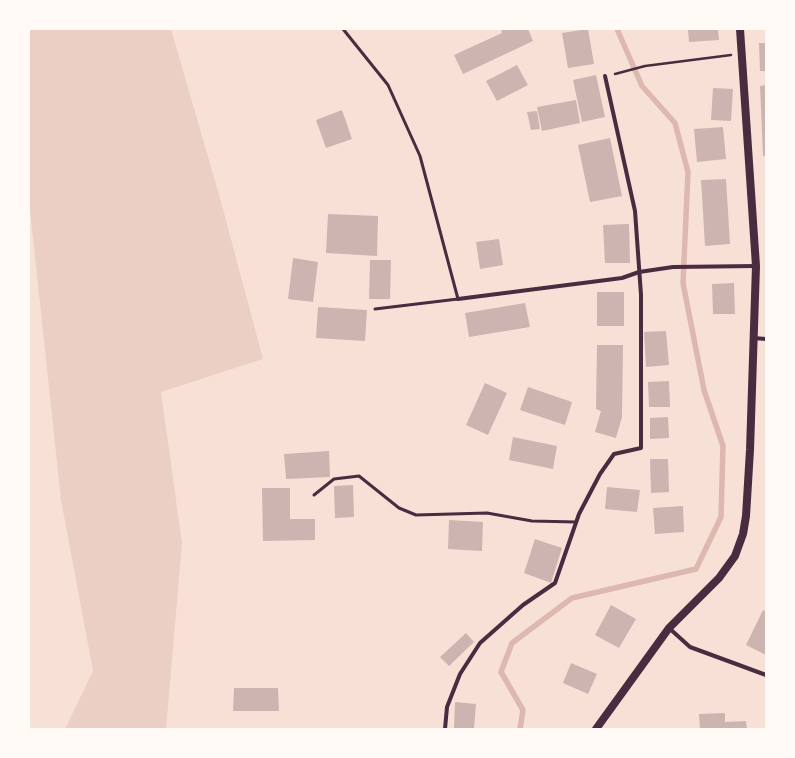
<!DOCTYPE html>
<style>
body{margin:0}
#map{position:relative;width:795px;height:758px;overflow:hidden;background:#f7e1d7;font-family:Helvetica,sans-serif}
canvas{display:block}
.frame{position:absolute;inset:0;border:30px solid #fffaf5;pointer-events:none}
</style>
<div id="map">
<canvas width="795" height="758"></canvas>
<div class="frame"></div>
</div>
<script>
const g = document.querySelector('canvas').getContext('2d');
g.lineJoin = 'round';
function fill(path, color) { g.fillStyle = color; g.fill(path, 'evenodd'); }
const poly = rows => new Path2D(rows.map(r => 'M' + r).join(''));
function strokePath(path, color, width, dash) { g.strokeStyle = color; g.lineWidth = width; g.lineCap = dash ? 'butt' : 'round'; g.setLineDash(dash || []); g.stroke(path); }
const green = poly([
 [29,29,171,29,220,198,263,359,161,392,182,543,166,729,65,729,93,671,61,500,29,201]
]);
const stream = poly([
 [520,729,523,710,501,672,512,643,572,598,696,569,721,517,723,446,704,390,683,283,688,172,675,123,642,86,617,29]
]);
const building = poly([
 [501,29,528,29,533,41,463,74,454,55,502,33],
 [588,29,594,64,568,68,562,33],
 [688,29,718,29,719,40,689,42],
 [759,43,766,43,766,71,760,71],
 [517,65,528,85,497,101,486,81],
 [596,75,605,117,582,122,573,80],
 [766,85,766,156,763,156,760,86],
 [713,88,733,89,731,121,711,120],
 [576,100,580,123,542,131,537,107],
 [342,110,352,139,326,148,316,120],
 [537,111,540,129,531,130,527,112],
 [723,127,726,159,697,162,694,129],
 [610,138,622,196,590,202,578,145],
 [726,179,730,244,705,246,701,180],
 [328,214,378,216,377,256,326,253],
 [629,224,630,263,605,263,603,225],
 [499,239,503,265,480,269,476,242],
 [293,258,318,262,313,302,288,299],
 [370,260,391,260,390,299,369,299],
 [734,283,735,314,713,314,712,284],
 [597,292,624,292,624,326,597,326],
 [525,303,530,327,469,337,465,313],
 [318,307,367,310,365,341,316,338],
 [666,331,669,365,646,367,644,332],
 [597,345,623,345,622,417,616,438,595,432,601,411,596,409],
 [669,381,670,407,649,407,648,382],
 [485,383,507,393,488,435,466,425],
 [528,387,572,402,565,425,520,410],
 [668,417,669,438,650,439,650,418],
 [513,437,557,446,553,469,509,460],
 [329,451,330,477,286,479,284,454],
 [650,459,668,459,669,492,651,493],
 [353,485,354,517,335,518,334,486],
 [607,487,640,490,637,512,605,509],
 [262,488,290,488,290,519,315,519,315,540,263,541],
 [683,506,684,532,655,534,653,508],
 [449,520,483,522,482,551,448,549],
 [535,539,562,548,551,583,524,573],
 [611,605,636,619,619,648,595,635],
 [763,610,766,612,766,655,746,645],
 [466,633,474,642,449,666,440,657],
 [571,663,597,674,588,694,563,683],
 [234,688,278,688,279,711,233,711],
 [455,702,476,704,474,729,454,729],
 [725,713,725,722,746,721,747,729,700,729,699,714]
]);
const path = poly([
 [615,74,645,66,731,55]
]);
const service = poly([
 [343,29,388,85,420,156,458,299,375,309],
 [314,495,334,479,359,476,399,508,416,515,487,513,532,521,576,522]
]);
const minor = poly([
 [458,299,622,278,639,272,673,267,756,266],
 [753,338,766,339],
 [669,628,690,647,766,675],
 [445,729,447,707,460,674,480,643,523,605,555,583,579,514,600,474,614,454,641,448,641,295,635,211,605,76]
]);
const secondary = poly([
 [596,729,669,628,719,578,735,556,743,534,746,516,750,450,756,266,740,29]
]);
fill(green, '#ebcfc5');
strokePath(stream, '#dcb8b0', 5.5);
fill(building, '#ccb4b1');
strokePath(path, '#4a2c40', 2.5);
strokePath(service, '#4a2c40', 3);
strokePath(minor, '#4a2c40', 4);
strokePath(secondary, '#4a2c40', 8);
</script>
